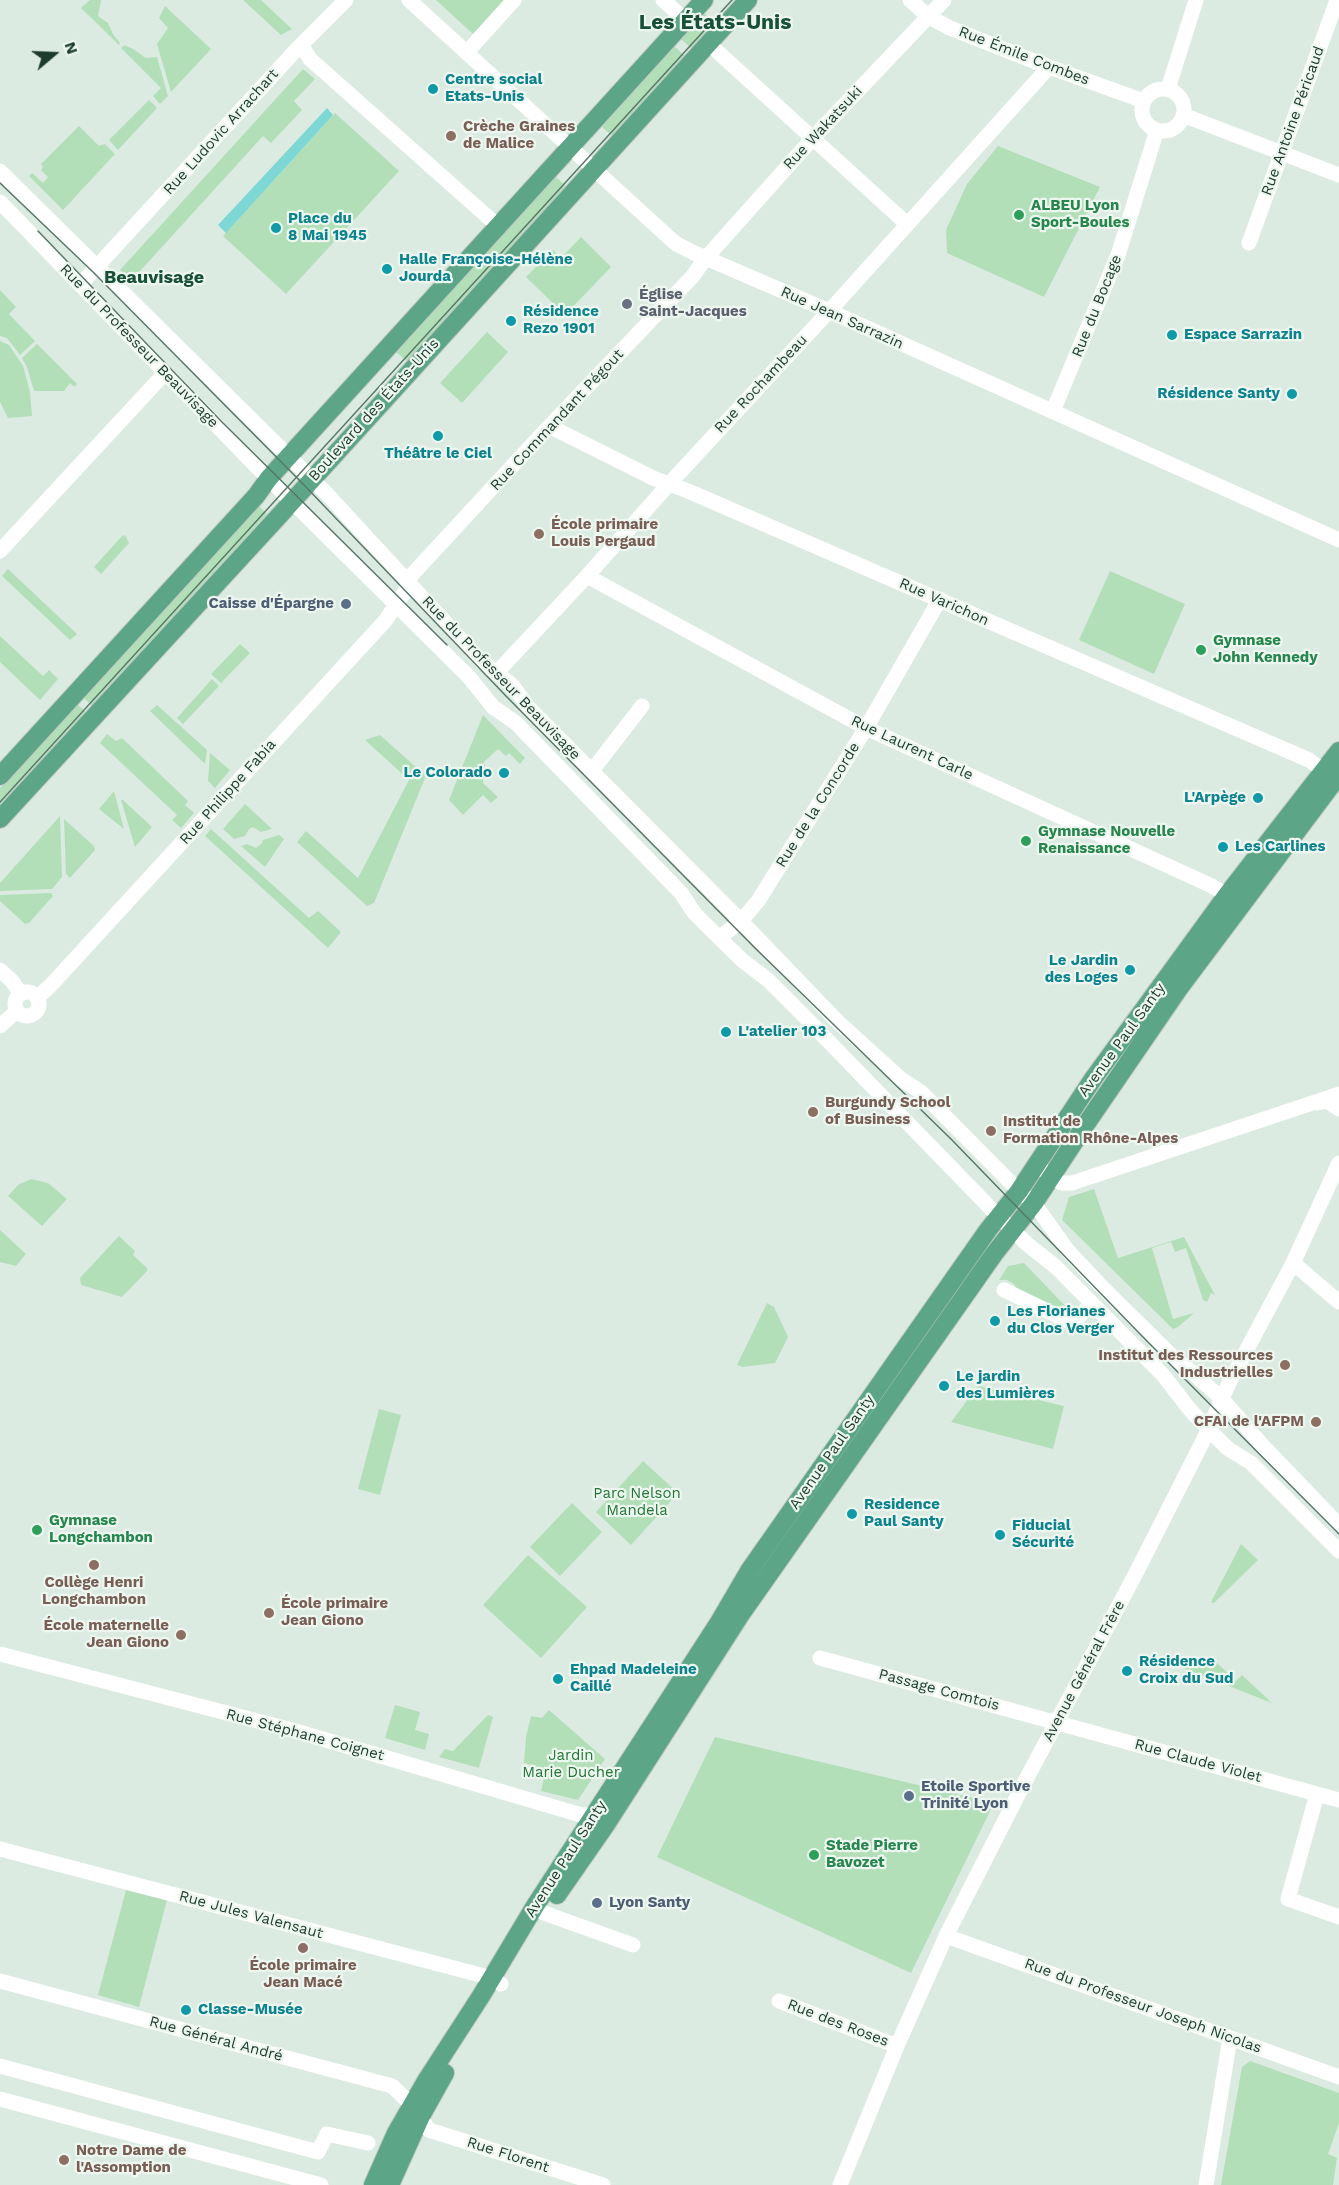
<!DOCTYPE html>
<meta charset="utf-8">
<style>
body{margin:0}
#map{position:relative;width:1339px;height:2185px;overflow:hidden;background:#dcebe2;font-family:"Work Sans",sans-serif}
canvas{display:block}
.north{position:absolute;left:24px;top:24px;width:60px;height:60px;-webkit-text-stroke:4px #edf7f0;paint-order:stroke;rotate:71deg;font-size:16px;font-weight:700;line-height:24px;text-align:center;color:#1d3b2e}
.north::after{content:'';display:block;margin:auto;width:21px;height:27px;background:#1d3b2e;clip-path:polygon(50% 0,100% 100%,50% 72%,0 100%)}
</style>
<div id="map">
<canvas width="1339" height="2185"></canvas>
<div class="north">N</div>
</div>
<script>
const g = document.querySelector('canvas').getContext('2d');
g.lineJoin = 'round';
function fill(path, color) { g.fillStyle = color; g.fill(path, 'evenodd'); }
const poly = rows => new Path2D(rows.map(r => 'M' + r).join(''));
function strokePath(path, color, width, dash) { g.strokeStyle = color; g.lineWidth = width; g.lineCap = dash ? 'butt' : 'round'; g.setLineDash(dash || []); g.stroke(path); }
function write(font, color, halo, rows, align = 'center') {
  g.font = font + ' "Work Sans",sans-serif'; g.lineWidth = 4.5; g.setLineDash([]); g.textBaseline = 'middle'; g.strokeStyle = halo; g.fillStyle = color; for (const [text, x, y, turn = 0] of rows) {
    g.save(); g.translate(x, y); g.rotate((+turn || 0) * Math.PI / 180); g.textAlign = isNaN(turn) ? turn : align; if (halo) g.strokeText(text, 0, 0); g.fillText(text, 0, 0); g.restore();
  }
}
const green = poly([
 [90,0,101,0,98,16,108,23,113,34,120,43,119,45,81,8],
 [243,0,261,0,292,29,281,35],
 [436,0,504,0,473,34],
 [165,6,211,49,171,92,157,44,168,28,159,18],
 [703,12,718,26,695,52,680,38],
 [124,45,133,49,146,58,157,57,168,96,160,104,153,96,161,88,121,48],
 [673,45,688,59,615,139,600,125],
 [303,69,315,79,294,101,302,110,271,143,263,136,131,281,120,270],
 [149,100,157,108,118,150,109,140],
 [335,113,399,171,286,294,223,236],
 [79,126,99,146,105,144,115,154,63,210,29,176,32,173,43,183,48,177,41,170,43,167,41,164],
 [998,146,1100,187,1044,297,947,253,946,230,967,184],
 [554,175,570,190,410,364,394,350],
 [581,237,611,267,565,315,526,277,553,250,561,258],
 [0,290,16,307,9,314,35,341,20,355,7,338,0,336],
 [487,332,508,352,462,403,440,383],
 [0,341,9,345,23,366,30,392,32,416,8,418,0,402],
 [37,344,77,384,74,387,70,383,64,391,34,391,27,367,22,358],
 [258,505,267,514,92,706,83,697],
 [125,535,129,543,101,574,94,567,122,536],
 [8,569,77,634,70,640,2,576],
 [1110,571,1185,604,1154,674,1079,640],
 [0,636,43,676,49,670,58,679,40,700,0,662],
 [240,644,250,653,221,683,211,674],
 [212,679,219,686,183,724,177,718],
 [77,704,86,712,0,807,0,788],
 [157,705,207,750,205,764,150,711],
 [483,715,525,758,520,764,509,753,506,756,498,749,483,763,485,765,483,783,498,797,491,803,483,795,463,815,449,800],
 [107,734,116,741,122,738,188,801,185,805,194,813,181,828,172,820,177,815,100,743],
 [380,735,425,775,425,778,374,903,367,906,297,842,306,831,358,878,409,780,365,740],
 [210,753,230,770,215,788,208,781],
 [114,791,124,829,99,809],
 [121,800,123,800,152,827,135,847],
 [245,804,272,829,261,832,253,827,249,829,245,836,234,839,223,829],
 [60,816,62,877,52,889,0,891,0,883],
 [64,819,94,846,95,850,70,878,66,874],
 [211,829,309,918,318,911,341,932,328,948,205,836],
 [279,835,284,839,265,867,241,846,247,844,256,848,262,843,263,840],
 [51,893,53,896,29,923,25,924,0,901,0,895],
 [31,1179,48,1183,67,1199,42,1226,8,1196,18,1185],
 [1094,1189,1118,1258,1184,1237,1215,1295,1211,1293,1207,1302,1203,1300,1186,1248,1175,1252,1171,1242,1152,1248,1173,1319,1194,1313,1178,1327,1173,1329,1062,1220,1069,1197],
 [0,1230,26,1254,16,1266,0,1262],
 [119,1236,135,1251,133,1255,147,1268,147,1271,122,1297,81,1285,80,1278],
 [1024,1263,1072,1313,1068,1318,1019,1292,1014,1284,1007,1280,999,1280,1008,1266],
 [767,1303,774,1307,788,1337,775,1363,743,1367,737,1365],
 [978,1386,1064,1406,1053,1449,951,1422],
 [379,1409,401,1415,380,1495,358,1489],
 [643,1461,678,1493,631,1545,596,1512],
 [572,1503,602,1532,560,1576,530,1547],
 [1241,1544,1258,1560,1214,1603,1211,1602],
 [528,1555,587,1607,541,1658,483,1605],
 [1183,1656,1193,1664,1201,1659,1210,1669,1217,1663,1236,1681,1242,1675,1272,1703,1178,1666],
 [395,1705,420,1712,415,1730,429,1734,425,1750,385,1738],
 [549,1710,605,1759,578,1800,541,1791,546,1769,524,1763,526,1737,531,1716,542,1718],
 [488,1715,493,1717,479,1768,439,1757,445,1749,453,1751],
 [715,1737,994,1803,911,1973,657,1857],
 [126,1890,167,1900,139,2007,98,1995],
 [1250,2061,1339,2093,1339,2123,1328,2154,1337,2158,1333,2185,1221,2185,1242,2067]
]);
const water = poly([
 [327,108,333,115,226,233,218,225]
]);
const minor = poly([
 [409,0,675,243,692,252,829,311,1339,540],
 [663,0,682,17],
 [910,0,929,17,950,28,1049,67,1144,101],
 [708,43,907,224],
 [302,46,310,59,498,226],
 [467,52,514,0],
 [1168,89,1196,0],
 '1142 110a21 21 0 1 1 42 0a21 21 0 1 1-42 0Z',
 [1183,115,1339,175],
 [0,171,326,493,480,660,513,686,528,707,741,921,836,1020,901,1079,921,1092,1019,1191,1034,1203,1068,1251,1099,1284,1176,1360,1193,1373,1222,1399,1263,1446,1339,1525],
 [0,202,255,465,469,677,493,707,516,723,681,893,695,914,743,961,768,980,803,1015,999,1217,1027,1244,1056,1267,1163,1375,1191,1411,1227,1448,1251,1463,1339,1551],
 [1249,243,1337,0],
 [80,285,296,50,346,0],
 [1053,411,1118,255,1157,130],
 [551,427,653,478,688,491,1309,760,1333,777],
 [0,551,165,373],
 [587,576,866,728,1212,886,1236,901],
 [408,579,542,434,692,277,705,259,813,138,944,0],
 [498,674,501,668,587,576,669,484,833,307,1049,67],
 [591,772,642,706],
 [719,938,741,921,758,901,866,728,940,599],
 [0,970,12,981,21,994],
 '15 1004a12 12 0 1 1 24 0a12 12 0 1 1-24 0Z',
 [37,998,51,985,385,621,406,590,408,579],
 [0,1026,17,1011],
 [1317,1103,1327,1101,1339,1109],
 [1043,1170,1061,1183,1072,1183,1339,1094],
 [1293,1263,1339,1302],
 [1004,1290,1072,1323,1092,1304],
 [0,1654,292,1730,581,1815,594,1815,602,1820],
 [820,1658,1339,1800],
 [1317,1794,1288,1899,1339,1917],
 [0,1849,492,1978,501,1984],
 [535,1906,544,1913,633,1945],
 [946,1936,1339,2077],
 [0,1981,392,2086,411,2104,429,2130,603,2185],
 [779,2001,897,2046],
 [0,2066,318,2152,327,2134,368,2143],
 [0,2099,321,2185],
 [840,2185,897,2046,946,1936,1021,1789,1135,1575,1203,1441,1229,1383,1293,1263,1339,1163],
 [1206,2185,1230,2038]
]);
const major = poly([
 [0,776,256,496,269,478,704,0],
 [0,819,278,517,748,0],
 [557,1895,607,1823,741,1614,994,1254,1034,1203,1084,1127,1180,987,1339,775],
 [373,2185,396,2133,426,2081,481,1996,535,1906,718,1624,749,1571,988,1230,1019,1191,1093,1079,1227,895,1339,751],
 [390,2185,421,2116,445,2073]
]);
const tram = poly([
 [0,183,93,272,305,486,505,695,755,948,951,1139,1140,1334,1339,1534],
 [38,231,222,422,447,645],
 [0,802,732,0]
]);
const markers = [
 [433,89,6,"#0f9aa8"],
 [451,136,6,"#8d6e63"],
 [1019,215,6,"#2e9e5b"],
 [276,228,6,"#0f9aa8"],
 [387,269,6,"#0f9aa8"],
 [627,304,6,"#6b7280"],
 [511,321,6,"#0f9aa8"],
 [1172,335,6,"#0f9aa8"],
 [1292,394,6,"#0f9aa8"],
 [438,436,6,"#0f9aa8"],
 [539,534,6,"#8d6e63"],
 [346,604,6,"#5c6f8a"],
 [1201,650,6,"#2e9e5b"],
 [504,773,6,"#0f9aa8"],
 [1258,798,6,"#0f9aa8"],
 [1026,841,6,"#2e9e5b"],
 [1223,847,6,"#0f9aa8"],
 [1130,970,6,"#0f9aa8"],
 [726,1032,6,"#0f9aa8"],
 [813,1112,6,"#8d6e63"],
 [991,1131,6,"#8d6e63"],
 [995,1321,6,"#0f9aa8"],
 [1285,1365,6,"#8d6e63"],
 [944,1386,6,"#0f9aa8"],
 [1316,1422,6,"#8d6e63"],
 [852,1514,6,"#0f9aa8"],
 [37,1530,6,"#2e9e5b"],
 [1000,1535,6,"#0f9aa8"],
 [94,1565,6,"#8d6e63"],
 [269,1613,6,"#8d6e63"],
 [181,1635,6,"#8d6e63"],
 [1127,1671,6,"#0f9aa8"],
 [558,1679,6,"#0f9aa8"],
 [909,1796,6,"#5c6f8a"],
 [814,1855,6,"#2e9e5b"],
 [597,1903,6,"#5c6f8a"],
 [303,1948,6,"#8d6e63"],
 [186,2010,6,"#0f9aa8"],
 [64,2160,6,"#8d6e63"]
];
const streetNames = [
 ["Rue Émile Combes",1024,56,21],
 ["Rue Antoine Péricaud",1293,121,-70],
 ["Rue Wakatsuki",823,128,-47],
 ["Rue Ludovic Arrachart",221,132,-48],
 ["Rue du Bocage",1097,306,-68],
 ["Rue Jean Sarrazin",842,318,24],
 ["Rue du Professeur Beauvisage",139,346,46],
 ["Rue Rochambeau",761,384,-47],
 ["Boulevard des États-Unis",374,410,-48],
 ["Rue Commandant Pégout",557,420,-47],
 ["Rue Varichon",944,602,24],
 ["Rue du Professeur Beauvisage",501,678,46],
 ["Rue Laurent Carle",912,748,25],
 ["Rue Philippe Fabia",228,792,-48],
 ["Rue de la Concorde",818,805,-58],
 ["Avenue Paul Santy",1122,1040,-54],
 ["Avenue Paul Santy",832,1452,-55],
 ["Avenue Général Frère",1084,1671,-62],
 ["Passage Comtois",939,1690,15],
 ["Rue Stéphane Coignet",305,1735,15],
 ["Rue Claude Violet",1198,1761,15],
 ["Avenue Paul Santy",566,1859,-57],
 ["Rue Jules Valensaut",251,1915,15],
 ["Rue du Professeur Joseph Nicolas",1143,2006,20],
 ["Rue des Roses",838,2023,21],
 ["Rue Général André",216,2039,15],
 ["Rue Florent",508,2155,18]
];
const cultureNames = [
 ["Centre social",445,80],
 ["Etats-Unis",445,97],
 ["Place du",288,219],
 ["8 Mai 1945",288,236],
 ["Halle Françoise-Hélène",399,260],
 ["Jourda",399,277],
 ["Résidence",523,312],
 ["Rezo 1901",523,329],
 ["Espace Sarrazin",1184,335],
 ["Résidence Santy",1280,394,"right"],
 ["Théâtre le Ciel",438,454,"center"],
 ["Le Colorado",492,773,"right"],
 ["L'Arpège",1246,798,"right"],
 ["Les Carlines",1235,847],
 ["Le Jardin",1118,961,"right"],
 ["des Loges",1118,978,"right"],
 ["L'atelier 103",738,1032],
 ["Les Florianes",1007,1312],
 ["du Clos Verger",1007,1329],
 ["Le jardin",956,1377],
 ["des Lumières",956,1394],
 ["Residence",864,1505],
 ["Paul Santy",864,1522],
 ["Fiducial",1012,1526],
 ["Sécurité",1012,1543],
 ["Résidence",1139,1662],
 ["Croix du Sud",1139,1679],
 ["Ehpad Madeleine",570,1670],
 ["Caillé",570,1687],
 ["Classe-Musée",198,2010]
];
const educationNames = [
 ["Crèche Graines",463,127],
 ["de Malice",463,144],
 ["École primaire",551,525],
 ["Louis Pergaud",551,542],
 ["Burgundy School",825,1103],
 ["of Business",825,1120],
 ["Institut de",1003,1122],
 ["Formation Rhône-Alpes",1003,1139],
 ["Institut des Ressources",1273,1356,"right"],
 ["Industrielles",1273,1373,"right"],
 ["CFAI de l'AFPM",1304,1422,"right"],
 ["Collège Henri",94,1583,"center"],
 ["Longchambon",94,1600,"center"],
 ["École primaire",281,1604],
 ["Jean Giono",281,1621],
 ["École maternelle",169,1626,"right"],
 ["Jean Giono",169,1643,"right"],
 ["École primaire",303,1966,"center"],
 ["Jean Macé",303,1983,"center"],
 ["Notre Dame de",76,2151],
 ["l'Assomption",76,2168]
];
const leisureNames = [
 ["ALBEU Lyon",1031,206],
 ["Sport-Boules",1031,223],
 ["Gymnase",1213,641],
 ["John Kennedy",1213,658],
 ["Gymnase Nouvelle",1038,832],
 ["Renaissance",1038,849],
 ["Gymnase",49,1521],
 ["Longchambon",49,1538],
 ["Stade Pierre",826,1846],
 ["Bavozet",826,1863]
];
const worshipNames = [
 ["Église",639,295],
 ["Saint-Jacques",639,312]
];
const serviceNames = [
 ["Caisse d'Épargne",334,604,"right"],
 ["Etoile Sportive",921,1787],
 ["Trinité Lyon",921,1804],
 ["Lyon Santy",609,1903]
];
const parkNames = [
 ["Parc Nelson",637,1494],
 ["Mandela",637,1511],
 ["Jardin",571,1756],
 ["Marie Ducher",571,1773]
];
const quarterNames = [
 ["Beauvisage",154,278]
];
const districtNames = [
 ["Les États-Unis",715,23]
];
fill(green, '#b2dfb7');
fill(water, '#7dd7d5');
strokePath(major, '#c0c8c4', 20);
strokePath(minor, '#fff', 15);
strokePath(major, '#5ca586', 18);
strokePath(tram, '#577869', 1.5);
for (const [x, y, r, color] of markers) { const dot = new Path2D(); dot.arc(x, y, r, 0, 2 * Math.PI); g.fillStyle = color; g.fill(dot); strokePath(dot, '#edf7f0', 2); }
write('15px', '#1d3b2e', '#edf7f0', streetNames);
write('bold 15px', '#0d838f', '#edf7f0', cultureNames, 'left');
write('bold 15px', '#785e54', '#edf7f0', educationNames, 'left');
write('bold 15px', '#27864d', '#edf7f0', leisureNames, 'left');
write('bold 15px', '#5b616d', '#edf7f0', worshipNames, 'left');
write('bold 15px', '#4e5e75', '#edf7f0', serviceNames, 'left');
write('15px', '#237635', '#edf7f0', parkNames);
write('bold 18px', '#174f38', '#edf7f0', quarterNames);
write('bold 21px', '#174f38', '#edf7f0', districtNames);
</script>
